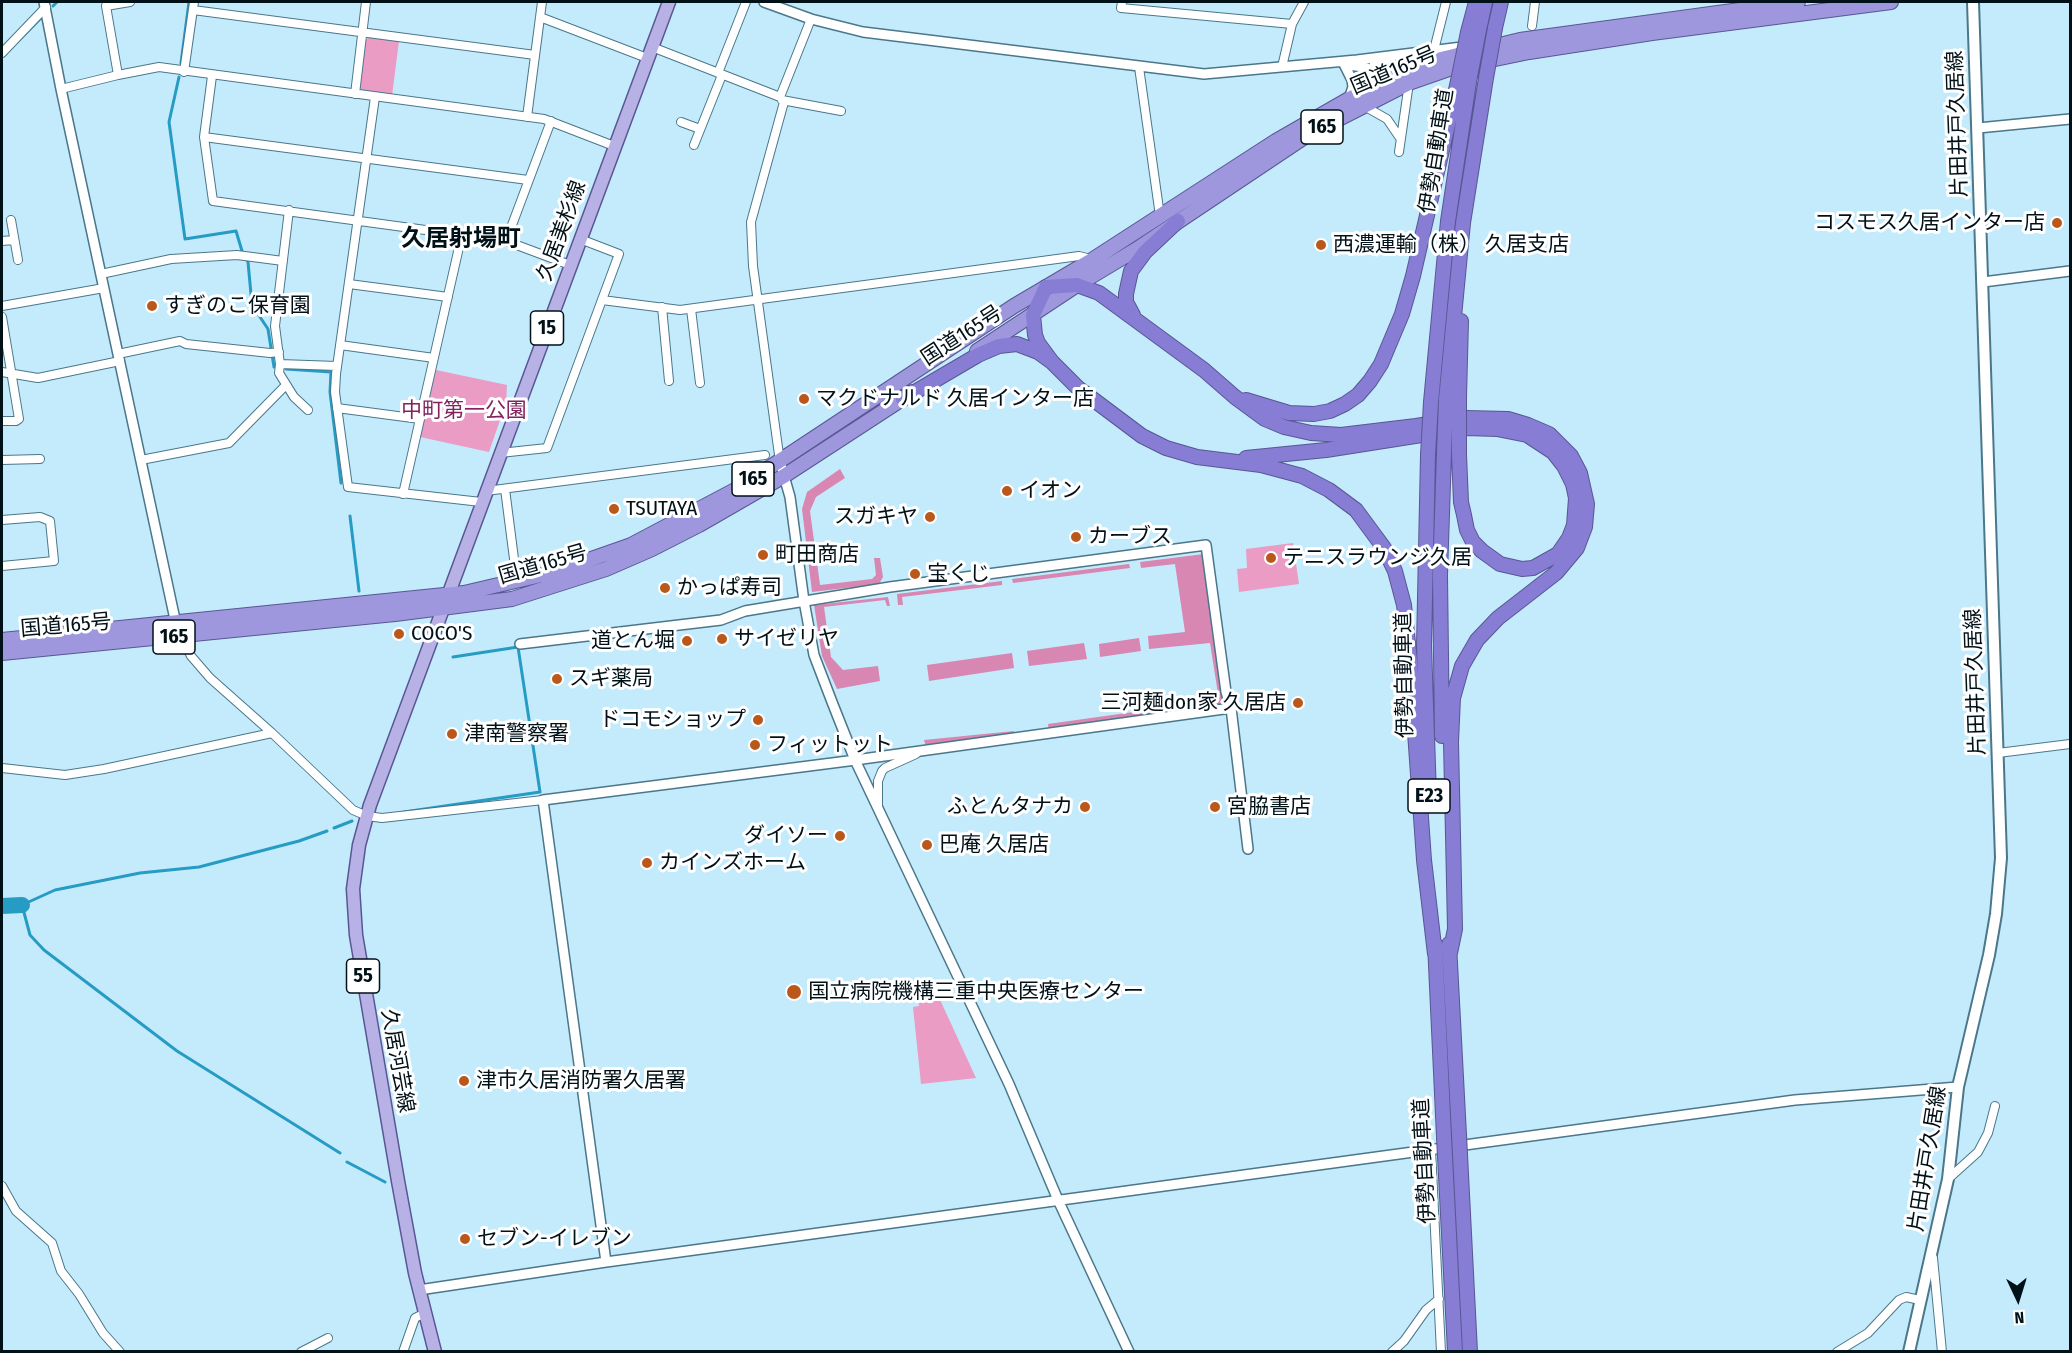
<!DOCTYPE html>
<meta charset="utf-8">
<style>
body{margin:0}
#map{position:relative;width:2072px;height:1353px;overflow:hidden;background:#c4ebfc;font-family:"Fira Sans Condensed",sans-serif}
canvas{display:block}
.frame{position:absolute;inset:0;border:3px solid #011118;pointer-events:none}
.north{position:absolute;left:1988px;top:1269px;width:60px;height:60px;-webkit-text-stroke:4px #fff;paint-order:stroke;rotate:176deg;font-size:16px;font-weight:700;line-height:24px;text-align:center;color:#011118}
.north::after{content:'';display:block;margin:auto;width:21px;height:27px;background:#011118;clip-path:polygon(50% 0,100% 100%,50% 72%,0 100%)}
</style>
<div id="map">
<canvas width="2072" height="1353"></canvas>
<div class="frame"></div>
<div class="north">N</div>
</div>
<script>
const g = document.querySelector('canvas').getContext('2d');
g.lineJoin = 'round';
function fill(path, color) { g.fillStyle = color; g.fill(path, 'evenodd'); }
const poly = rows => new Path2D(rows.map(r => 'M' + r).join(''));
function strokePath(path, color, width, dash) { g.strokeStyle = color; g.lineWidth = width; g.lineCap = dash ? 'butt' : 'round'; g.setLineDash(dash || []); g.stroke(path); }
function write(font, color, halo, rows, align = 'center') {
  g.font = font + ' "Fira Sans Condensed","Noto Sans JP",sans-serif'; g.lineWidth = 6; g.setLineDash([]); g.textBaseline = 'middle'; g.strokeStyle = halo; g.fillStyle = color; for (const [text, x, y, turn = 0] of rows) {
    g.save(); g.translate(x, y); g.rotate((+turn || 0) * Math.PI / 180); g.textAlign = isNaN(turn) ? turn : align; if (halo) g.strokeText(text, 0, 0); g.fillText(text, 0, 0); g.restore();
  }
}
const green = poly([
 [369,37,399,41,392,96,363,92,360,88,366,40],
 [436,370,507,385,506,403,489,452,420,437],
 [1293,543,1299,584,1239,592,1237,569,1247,568,1246,549],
 [931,980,976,1078,921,1084,913,1007,919,1006,917,982]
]);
const forest = poly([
 [840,469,845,478,816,497,810,511,820,585,872,579,876,575,874,558,880,558,883,577,879,584,812,592,802,509,807,492],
 [1204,554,1226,706,1049,731,1048,724,1219,700,1210,643,1149,649,1148,636,1185,632,1175,564,1141,568,1140,562],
 [1129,564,1130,568,1013,583,1012,579],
 [1002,581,1002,585,902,597,903,605,898,605,897,594],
 [888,597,890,606,887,606,885,600,824,607,831,657,843,670,878,666,880,681,837,689,822,656,814,605],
 [1139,638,1141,651,1100,657,1099,644],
 [1084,643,1087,659,1029,666,1027,651],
 [1012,653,1014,668,929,681,927,665],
 [1014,731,1015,736,926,747,924,740]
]);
const stream = poly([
 [53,6,57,2],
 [19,40,41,18],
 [181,63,189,2],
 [179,77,169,122,185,239,236,231,242,251,248,262,252,305,268,329,274,367],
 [286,369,331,372,330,392,341,483],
 [350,516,359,591],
 [404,812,540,792,518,647,453,657],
 [334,828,352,821],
 [327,831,299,841,199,867,140,873,55,890,22,905,30,935,44,950,177,1051,340,1153],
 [347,1162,385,1182]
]);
const river = poly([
 [2,906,22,905]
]);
const minor = poly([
 [1122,2,1121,8,1292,24],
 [193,10,535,55],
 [540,17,647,58],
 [1532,26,1535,2],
 [652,47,780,97,784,102,751,222,753,266,780,462],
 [1434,50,1446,2],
 [2,53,46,7],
 [1139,67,1160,216],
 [1282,67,1292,24,1304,2],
 [184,72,194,2],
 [718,73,746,2],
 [118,75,106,6,130,2],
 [212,76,204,137,213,201,506,241,570,265],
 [61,89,118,75,159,67,544,119,614,146],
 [355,94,366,2],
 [375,97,336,374,335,392,348,487,481,502],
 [780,97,811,19],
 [782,100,841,111],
 [1364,106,1387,119,1400,138],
 [527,117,542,2],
 [681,122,700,129],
 [204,137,528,180],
 [694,145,722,75],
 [1399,152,1409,83],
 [289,210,275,326,280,364,279,373,294,397,308,410],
 [11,220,18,260],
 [2,241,14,240],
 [506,241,551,121],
 [101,274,171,259,237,255,283,261],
 [349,284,448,297],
 [602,300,680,310,1079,256,1091,259],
 [2,306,104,288],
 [662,307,669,381],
 [691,309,700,383],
 [2,317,19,419,16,421,2,421],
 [340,345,434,358],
 [118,354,180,341,186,344,270,353,279,352],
 [280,364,337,366],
 [2,372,38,378,120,361],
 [337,408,420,419],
 [500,453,547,448,619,254,580,239],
 [2,460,40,459],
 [141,460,229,443,286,385],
 [505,489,517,582],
 [486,491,765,455],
 [403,494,462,234],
 [2,520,40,517,50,521,54,561,2,566],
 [179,632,191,656,210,678,272,733,353,810,367,816,382,818,543,800],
 [1998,753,2070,744],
 [2,768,65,775,104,769,272,733],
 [878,807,878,781,882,771,885,768,916,754],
 [1431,1150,1441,1352],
 [1948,1179,1978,1152,1988,1133,1995,1106],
 [2,1186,16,1211,52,1243,61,1271,79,1294,103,1333,120,1352],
 [1933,1258,1942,1352],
 [301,1352,328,1338],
 [403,1352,415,1318,425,1313],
 [1392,1352,1404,1341,1426,1310,1439,1299],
 [1837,1352,1868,1333,1899,1300,1906,1297,1920,1300]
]);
const tertiary = poly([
 [44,2,61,89,176,624],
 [764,2,811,19,863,32,1204,74,1357,60,1470,46],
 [1374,62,1383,62,1393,67,1403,77],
 [1344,64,1352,80,1353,87,1349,99],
 [1347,65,1364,67,1395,78],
 [1978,128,2070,119],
 [1983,282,2070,271],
 [780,462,790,497,804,601,814,655,832,702,855,760,1009,1084,1058,1200,1129,1352],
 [520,644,721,620,745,611,890,587,1206,545,1226,692,1231,708,1248,849],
 [606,1262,543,800,848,761,1231,708],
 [419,1290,606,1262,1795,1100,1958,1087]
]);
const secondary = poly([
 [1909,1352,1948,1179,1958,1087,1989,955,1996,914,2001,858,1973,2]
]);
const primary = poly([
 [435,1352,415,1273,398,1181,356,935,353,889,359,845,370,805,669,2]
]);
const trunk = poly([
 [977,351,1077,285,1137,249,1309,134,1409,83,1452,68,1529,52,1652,33,1891,2],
 [2,640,464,593,554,572,631,545,737,489,1014,306,1092,260,1276,141,1349,99,1394,77,1437,60,1520,40,1798,2],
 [2,653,395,614,512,599,606,569,652,549,699,525,784,476,913,392]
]);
const motorway = poly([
 [1495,28,1501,2],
 [1479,30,1485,2],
 [1468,32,1476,2],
 [1133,315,1126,302,1126,294,1131,271,1145,252,1178,221],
 [1052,362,1038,343,1035,335,1033,315,1046,287,1077,285,1099,293,1204,370,1235,397,1265,419,1284,427,1311,433,1341,435,1416,426,1466,418,1508,419,1528,425,1549,434,1571,456,1580,473,1587,504,1585,527,1577,548,1556,573,1498,618,1477,640,1462,666,1453,698,1451,742,1455,929,1450,953],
 [1459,397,1461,321],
 [903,399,978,355,999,346,1017,344,1038,352,1052,362,1078,388,1142,436,1166,448,1197,457,1261,465,1302,476,1329,490,1356,510,1384,548,1395,571,1404,605,1410,661,1424,860,1435,954],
 [1246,400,1289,413,1314,414,1330,411,1345,404,1358,395,1370,381,1381,364,1402,314,1413,276,1458,81],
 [1446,400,1463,223,1486,78],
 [1431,402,1448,221,1469,82],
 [1428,455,1424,645,1429,796],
 [1246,458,1326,450,1466,428,1497,429,1527,435,1553,452,1564,466,1573,484,1576,498,1574,525,1569,538,1558,554,1533,568,1522,569,1500,564,1482,551,1473,542,1467,530,1464,515,1461,502,1459,454],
 [1442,736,1440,575,1444,453],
 [1435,944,1444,1137],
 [1449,944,1459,1135]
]);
const motorwayBridge = poly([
 [1486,78,1495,28],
 [1458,81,1468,32],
 [1469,82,1479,30],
 [1444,453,1446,400],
 [1459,454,1459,397],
 [1428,455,1431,402],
 [1459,1135,1470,1352],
 [1444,1137,1455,1352]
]);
const markers = [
 [2057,223,6,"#ba581c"],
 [1321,245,6,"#ba581c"],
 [152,306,6,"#ba581c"],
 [804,399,6,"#ba581c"],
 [1007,491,6,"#ba581c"],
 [614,509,6,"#ba581c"],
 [930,517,6,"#ba581c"],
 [1076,537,6,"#ba581c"],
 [763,555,6,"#ba581c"],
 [1271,558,6,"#ba581c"],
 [915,574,6,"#ba581c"],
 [665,588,6,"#ba581c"],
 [399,634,6,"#ba581c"],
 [722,639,6,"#ba581c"],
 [687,641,6,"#ba581c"],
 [557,679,6,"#ba581c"],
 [1298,703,6,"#ba581c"],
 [758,720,6,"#ba581c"],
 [452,734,6,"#ba581c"],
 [755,745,6,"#ba581c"],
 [1085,807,6,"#ba581c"],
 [1215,807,6,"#ba581c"],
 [840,836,6,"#ba581c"],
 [927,845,6,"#ba581c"],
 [647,863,6,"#ba581c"],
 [794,992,8,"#ba581c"],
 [464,1081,6,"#ba581c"],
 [465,1239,6,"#ba581c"]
];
const shields = [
 [1322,127,42],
 [547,328,33],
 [753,479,42],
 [174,637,42],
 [1429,796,42],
 [363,976,33]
];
const shieldNames = [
 ["165",1322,127],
 ["15",547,328],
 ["165",753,479],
 ["165",174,637],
 ["E23",1429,796],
 ["55",363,976]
];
const streetNames = [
 ["国道165号",1394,71,-23],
 ["片田井戸久居線",1958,124,-92],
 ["伊勢自動車道",1437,151,-81],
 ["久居美杉線",562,231,-70],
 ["国道165号",962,336,-33],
 ["国道165号",543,565,-16],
 ["国道165号",66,626,-5],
 ["伊勢自動車道",1405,675,-91],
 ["片田井戸久居線",1976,682,-92],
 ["久居河芸線",397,1061,80],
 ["片田井戸久居線",1928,1159,-81],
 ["伊勢自動車道",1425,1161,-93]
];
const poiNames = [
 ["コスモス久居インター店",2045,223,"right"],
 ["西濃運輸（株） 久居支店",1333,245],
 ["すぎのこ保育園",164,306],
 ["マクドナルド 久居インター店",816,399],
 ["イオン",1019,491],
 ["TSUTAYA",626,509],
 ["スガキヤ",918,517,"right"],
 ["カーブス",1088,537],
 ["町田商店",775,555],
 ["テニスラウンジ久居",1283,558],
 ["宝くじ",927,574],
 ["かっぱ寿司",677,588],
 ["COCO'S",411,634],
 ["サイゼリヤ",734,639],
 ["道とん堀",675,641,"right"],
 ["スギ薬局",569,679],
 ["三河麺don家 久居店",1286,703,"right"],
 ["ドコモショップ",746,720,"right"],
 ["津南警察署",464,734],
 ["フィットット",767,745],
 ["ふとんタナカ",1073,807,"right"],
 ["宮脇書店",1227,807],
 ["ダイソー",828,836,"right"],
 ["巴庵 久居店",939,845],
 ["カインズホーム",659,863],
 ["国立病院機構三重中央医療センター",808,992],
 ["津市久居消防署久居署",476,1081],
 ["セブン-イレブン",477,1239]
];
const parkNames = [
 ["中町第一公園",464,411]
];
const quarterNames = [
 ["久居射場町",461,239]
];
fill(green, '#ea9cc5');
fill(forest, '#d886b2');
strokePath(stream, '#269bc4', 3);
strokePath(river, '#269bc4', 16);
strokePath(minor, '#4a778a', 10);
strokePath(tertiary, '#4a778a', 12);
strokePath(secondary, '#4a778a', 14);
strokePath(primary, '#585793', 15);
strokePath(trunk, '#585793', 16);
strokePath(motorway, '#585793', 16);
strokePath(minor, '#fff', 8);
strokePath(tertiary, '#fff', 9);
strokePath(secondary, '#fff', 10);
strokePath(primary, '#b7b1e6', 12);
strokePath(trunk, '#9f97de', 14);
strokePath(motorway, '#877dd5', 14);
strokePath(motorwayBridge, '#585793', 16, []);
strokePath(motorwayBridge, '#877dd5', 14);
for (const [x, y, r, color] of markers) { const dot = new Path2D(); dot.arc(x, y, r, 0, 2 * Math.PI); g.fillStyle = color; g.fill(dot); strokePath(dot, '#fff', 2); }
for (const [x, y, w] of shields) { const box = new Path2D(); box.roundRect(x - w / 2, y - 17, w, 34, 4.5); g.fillStyle = '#fff'; g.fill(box); strokePath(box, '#011118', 1.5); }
write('bold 20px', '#011118', null, shieldNames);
write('21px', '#011118', '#fff', streetNames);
write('21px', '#011118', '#fff', poiNames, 'left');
write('21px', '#83225e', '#fff', parkNames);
write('bold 24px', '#011118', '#fff', quarterNames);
</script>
